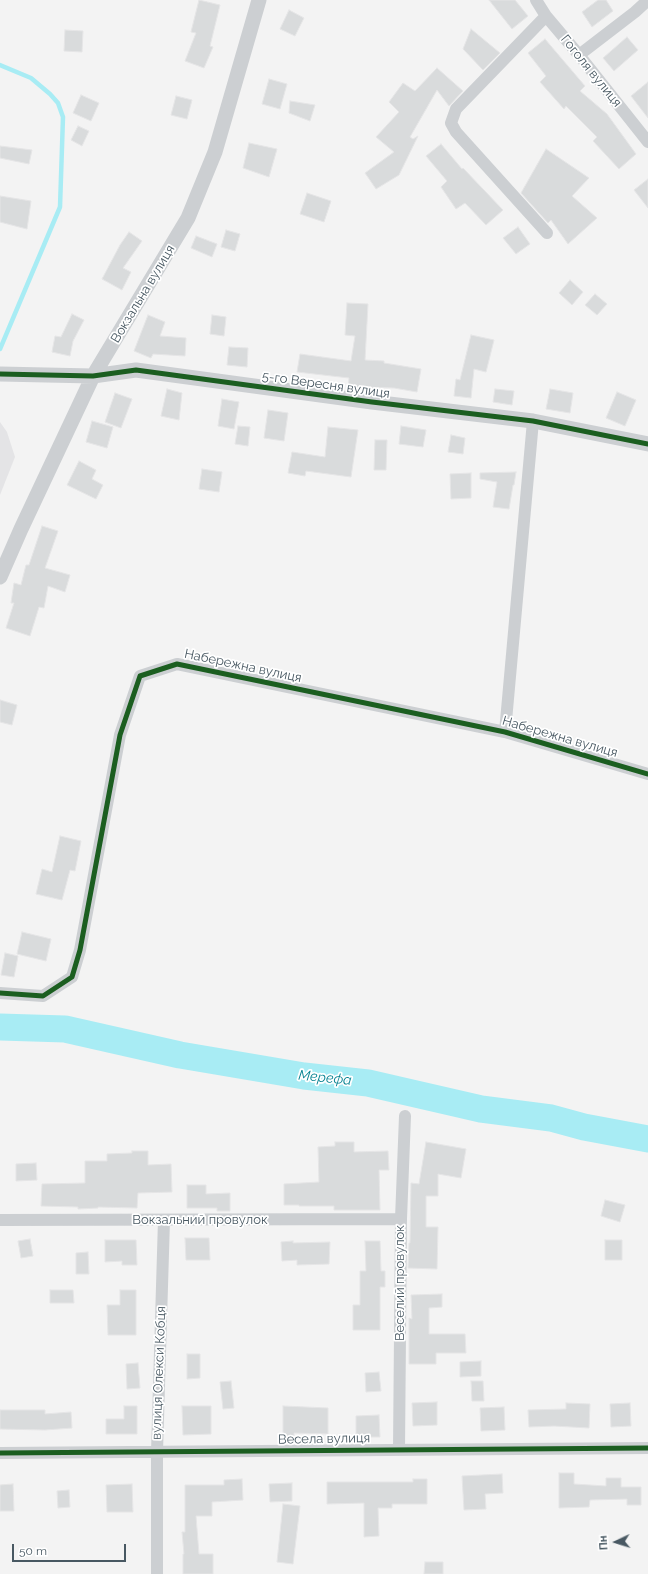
<!DOCTYPE html>
<meta charset="utf-8">
<style>
body{margin:0}
#map{position:relative;width:648px;height:1574px;overflow:hidden;background:#f3f3f3;font-family:Raleway,sans-serif}
canvas{display:block}
.north{position:absolute;left:596px;top:1522px;width:40px;height:40px;-webkit-text-stroke:3px #fff;paint-order:stroke;rotate:266deg;font-size:11px;font-weight:700;line-height:16px;text-align:center;color:#485862}
.north::after{content:'';display:block;margin:auto;width:14px;height:18px;background:#485862;clip-path:polygon(50% 0,100% 100%,50% 72%,0 100%)}
.scale{position:absolute;left:12px;top:1544px;width:114px;height:18px;box-sizing:border-box;border:2px solid #485862;border-top:0;padding-left:5px;font-size:12px;line-height:14px;white-space:nowrap;color:#485862;-webkit-text-stroke:3px #fff;paint-order:stroke}
</style>
<div id="map">
<canvas width="648" height="1574"></canvas>
<div class="north">Пн</div>
<div class="scale">50 m</div>
</div>
<script>
const g = document.querySelector('canvas').getContext('2d');
g.lineJoin = 'round';
function fill(path, color) { g.fillStyle = color; g.fill(path, 'evenodd'); }
const poly = rows => new Path2D(rows.map(r => 'M' + r).join(''));
function strokePath(path, color, width, dash) { g.strokeStyle = color; g.lineWidth = width; g.lineCap = dash ? 'butt' : 'round'; g.setLineDash(dash || []); g.stroke(path); }
function write(font, color, halo, rows, align = 'center') {
  g.font = font + ' Raleway,sans-serif'; g.lineWidth = 3.5; g.setLineDash([]); g.textBaseline = 'middle'; g.strokeStyle = halo; g.fillStyle = color; for (const [text, x, y, turn = 0] of rows) {
    g.save(); g.translate(x, y); g.rotate((+turn || 0) * Math.PI / 180); g.textAlign = isNaN(turn) ? turn : align; if (halo) g.strokeText(text, 0, 0); g.fillText(text, 0, 0); g.restore();
  }
}
const education = poly([
 [0,422,7,432,15,457,0,495]
]);
const stream = poly([
 [0,65,31,78,50,94,58,103,63,117,60,207,0,349]
]);
const river = poly([
 [0,1027,65,1029,180,1055,304,1076,368,1083,481,1109,551,1118,584,1127,648,1139]
]);
const building = poly([
 [199,0,220,5,210,46,213,47,204,68,185,61,196,33,191,32,199,0],
 [489,0,515,0,528,16,512,29,489,0],
 [598,0,606,0,613,11,592,27,582,12,598,0],
 [289,10,304,18,295,36,280,29,289,10],
 [471,29,500,53,483,70,463,49,471,29],
 [65,30,83,31,82,52,64,51,65,30],
 [627,37,638,50,614,71,603,58,627,37],
 [545,39,585,86,580,91,607,114,636,154,619,169,593,141,597,137,566,106,564,109,540,82,546,76,528,53,545,39],
 [437,68,463,91,449,106,437,90,410,137,413,139,418,136,399,175,376,189,365,173,394,152,376,137,399,112,389,102,403,83,415,91,437,68],
 [269,79,287,84,280,109,262,104,269,79],
 [648,82,648,118,631,96,648,82],
 [81,95,99,103,91,121,73,113,81,95],
 [176,96,192,100,187,119,171,115,176,96],
 [290,101,315,105,310,121,289,113,290,101],
 [78,126,89,131,82,146,71,140,78,126],
 [249,143,277,149,269,177,243,168,249,143],
 [441,144,462,169,463,168,503,210,486,225,465,203,456,209,441,187,447,181,426,156,441,144],
 [0,146,32,150,29,164,0,158,0,146],
 [546,149,589,178,572,196,597,218,568,244,551,220,548,223,521,193,546,149],
 [648,179,648,208,634,190,648,179],
 [307,193,331,201,324,222,300,214,307,193],
 [0,196,31,201,27,229,0,222,0,196],
 [518,227,530,244,516,254,503,238,518,227],
 [226,230,240,234,235,251,221,247,226,230],
 [129,232,142,241,123,268,131,272,122,290,102,279,120,245,129,232],
 [196,236,217,244,212,257,191,248,196,236],
 [570,280,583,292,572,305,559,293,570,280],
 [595,294,607,304,597,315,585,305,595,294],
 [347,303,368,304,365,360,384,361,384,363,421,369,417,392,394,388,361,387,360,391,348,389,349,378,297,372,300,354,351,361,355,336,345,335,347,303],
 [72,314,84,320,73,341,70,356,52,352,55,336,61,337,72,314],
 [148,315,165,322,160,336,186,338,185,356,153,354,151,358,134,351,148,315],
 [212,315,226,317,224,336,210,334,212,315],
 [471,335,494,340,486,372,474,369,471,398,454,396,456,379,460,380,471,335],
 [229,347,248,348,247,367,227,365,229,347],
 [167,389,182,393,179,420,161,416,167,389],
 [495,389,514,391,512,405,493,402,495,389],
 [550,389,573,393,570,413,546,409,550,389],
 [617,392,636,400,625,426,606,418,617,392],
 [115,393,132,399,121,428,105,422,115,393],
 [222,399,239,402,234,429,218,426,222,399],
 [268,410,288,413,284,441,264,438,268,410],
 [92,421,113,427,107,448,86,442,92,421],
 [238,426,250,427,248,446,235,444,238,426],
 [401,426,426,430,423,447,399,444,401,426],
 [328,427,358,430,351,477,306,471,305,476,288,473,292,452,325,457,328,427],
 [451,435,465,438,463,454,448,452,451,435],
 [375,440,387,440,386,470,374,470,375,440],
 [79,461,96,470,92,479,103,485,96,499,67,485,79,461],
 [202,469,222,472,219,492,199,489,202,469],
 [516,472,514,485,513,485,509,509,493,507,497,482,480,479,480,473,516,472],
 [471,473,471,498,451,499,450,474,471,473],
 [42,526,58,531,45,568,70,575,65,592,48,586,44,608,39,607,30,636,6,628,14,603,11,603,14,583,21,585,26,565,29,565,42,526],
 [0,700,17,705,12,725,0,722,0,700],
 [60,836,81,841,75,871,70,870,62,900,36,894,42,869,52,872,60,836],
 [22,932,51,939,46,961,17,954,22,932],
 [5,953,18,956,14,977,1,975,5,953],
 [335,1142,354,1142,354,1152,388,1151,389,1170,379,1170,380,1210,334,1210,334,1206,299,1206,299,1205,284,1205,284,1184,319,1182,318,1147,335,1146,335,1142],
 [426,1142,466,1149,461,1178,438,1174,438,1196,426,1196,426,1227,438,1227,437,1269,408,1268,409,1243,410,1243,411,1183,419,1184,426,1142],
 [132,1151,148,1151,148,1165,171,1164,172,1192,138,1193,137,1208,98,1207,98,1208,78,1209,78,1207,41,1206,42,1184,85,1183,85,1161,107,1161,107,1154,132,1153,132,1151],
 [36,1163,37,1180,16,1181,16,1164,36,1163],
 [187,1185,206,1185,206,1194,230,1193,230,1211,217,1211,217,1208,187,1208,187,1185],
 [605,1200,625,1205,620,1222,601,1216,605,1200],
 [185,1238,209,1238,210,1260,186,1260,185,1238],
 [30,1239,33,1256,21,1258,18,1241,30,1239],
 [105,1240,136,1240,137,1265,122,1265,122,1261,105,1262,105,1240],
 [605,1240,622,1240,622,1260,605,1260,605,1240],
 [293,1241,293,1243,330,1242,329,1264,297,1265,297,1260,282,1261,281,1242,293,1241],
 [365,1241,380,1241,381,1271,385,1271,385,1287,380,1287,380,1330,353,1330,353,1305,360,1305,360,1271,366,1271,365,1241],
 [88,1252,89,1274,76,1274,76,1253,88,1252],
 [50,1290,73,1290,74,1303,50,1303,50,1290],
 [120,1290,136,1290,136,1335,108,1335,107,1305,120,1305,120,1290],
 [442,1294,442,1307,429,1308,429,1334,465,1334,466,1353,436,1353,436,1364,409,1364,409,1318,412,1319,411,1295,442,1294],
 [187,1354,200,1354,200,1378,187,1379,187,1354],
 [481,1361,481,1376,460,1377,460,1362,481,1361],
 [138,1363,140,1388,127,1389,126,1364,138,1363],
 [379,1372,381,1391,366,1392,365,1373,379,1372],
 [231,1381,234,1408,223,1409,220,1382,231,1381],
 [471,1381,483,1381,484,1401,472,1401,471,1381],
 [437,1402,437,1425,413,1426,412,1403,437,1402],
 [566,1403,590,1404,589,1428,554,1426,529,1427,528,1410,566,1409,566,1403],
 [630,1403,631,1426,611,1427,610,1404,630,1403],
 [124,1406,137,1406,137,1434,106,1434,106,1419,124,1419,124,1406],
 [182,1406,211,1406,211,1434,183,1435,182,1406],
 [283,1406,328,1408,328,1434,294,1433,294,1437,283,1436,283,1406],
 [504,1407,505,1430,481,1431,480,1408,504,1407],
 [0,1410,45,1410,45,1414,71,1412,72,1428,45,1430,0,1429,0,1410],
 [379,1415,380,1437,356,1437,356,1416,379,1415],
 [559,1473,574,1473,574,1484,606,1486,606,1478,621,1478,621,1487,641,1487,641,1505,627,1505,627,1499,590,1500,589,1507,559,1508,559,1473],
 [502,1474,503,1493,485,1494,486,1509,464,1510,462,1476,502,1474],
 [242,1479,243,1500,212,1502,212,1516,196,1516,199,1554,213,1554,213,1574,183,1574,183,1554,184,1554,182,1532,185,1532,185,1485,224,1485,224,1480,242,1479],
 [413,1479,427,1479,427,1504,392,1504,392,1508,378,1508,379,1536,364,1537,364,1503,327,1504,327,1482,413,1482,413,1479],
 [292,1483,292,1501,270,1502,269,1484,292,1483],
 [13,1484,14,1511,0,1511,0,1485,13,1484],
 [132,1484,133,1512,107,1512,106,1485,132,1484],
 [69,1490,70,1507,58,1508,57,1491,69,1490],
 [283,1504,300,1506,293,1564,277,1562,283,1504],
 [425,1562,443,1562,443,1574,424,1574,425,1562]
]);
const minor = poly([
 [536,0,546,16,579,55,648,142],
 [546,16,456,109,451,123,456,132,547,233],
 [579,55,635,12,648,0],
 [505,732,533,421],
 [0,993,43,996,72,977,80,950,120,735,140,676,177,664,505,732,648,774],
 [0,1220,401,1219],
 [399,1449,401,1219,405,1116],
 [0,1453,648,1448],
 [157,1574,157,1452,164,1220]
]);
const tertiary = poly([
 [0,374,93,376,136,370,372,402,533,421,648,444],
 [0,577,21,529,93,376,188,218,215,152,259,0]
]);
const cycleway = poly([
 [0,374,93,376,136,370,372,402,533,421,648,444],
 [0,993,43,996,72,977,80,950,120,735,140,676,177,664,505,732,648,774],
 [0,1453,648,1448]
]);
const streetNames = [
 ["Гоголя вулиця",591,71,51],
 ["Вокзальна вулиця",143,294,-59],
 ["5-го Вересня вулиця",326,385,8],
 ["Набережна вулиця",243,666,12],
 ["Набережна вулиця",560,737,16],
 ["Вокзальний провулок",200,1220],
 ["Веселий провулок",400,1283,-90],
 ["вулиця Олекси Кобця",159,1373,-88],
 ["Весела вулиця",324,1439,-1]
];
const waterNames = [
 ["Мерефа",325,1078,6]
];
fill(education, '#e4e4e6');
strokePath(stream, '#a8ecf4', 4.5);
strokePath(river, '#a8ecf4', 27);
fill(building, '#d9dbdc');
strokePath(building, '#e5e5e6', 1);
strokePath(minor, '#cccfd2', 12);
strokePath(tertiary, '#cccfd2', 15);
strokePath(cycleway, '#1b5e20', 5);
write('13px', '#485862', '#fff', streetNames);
write('italic 14px', '#048291', '#fff', waterNames);
</script>
